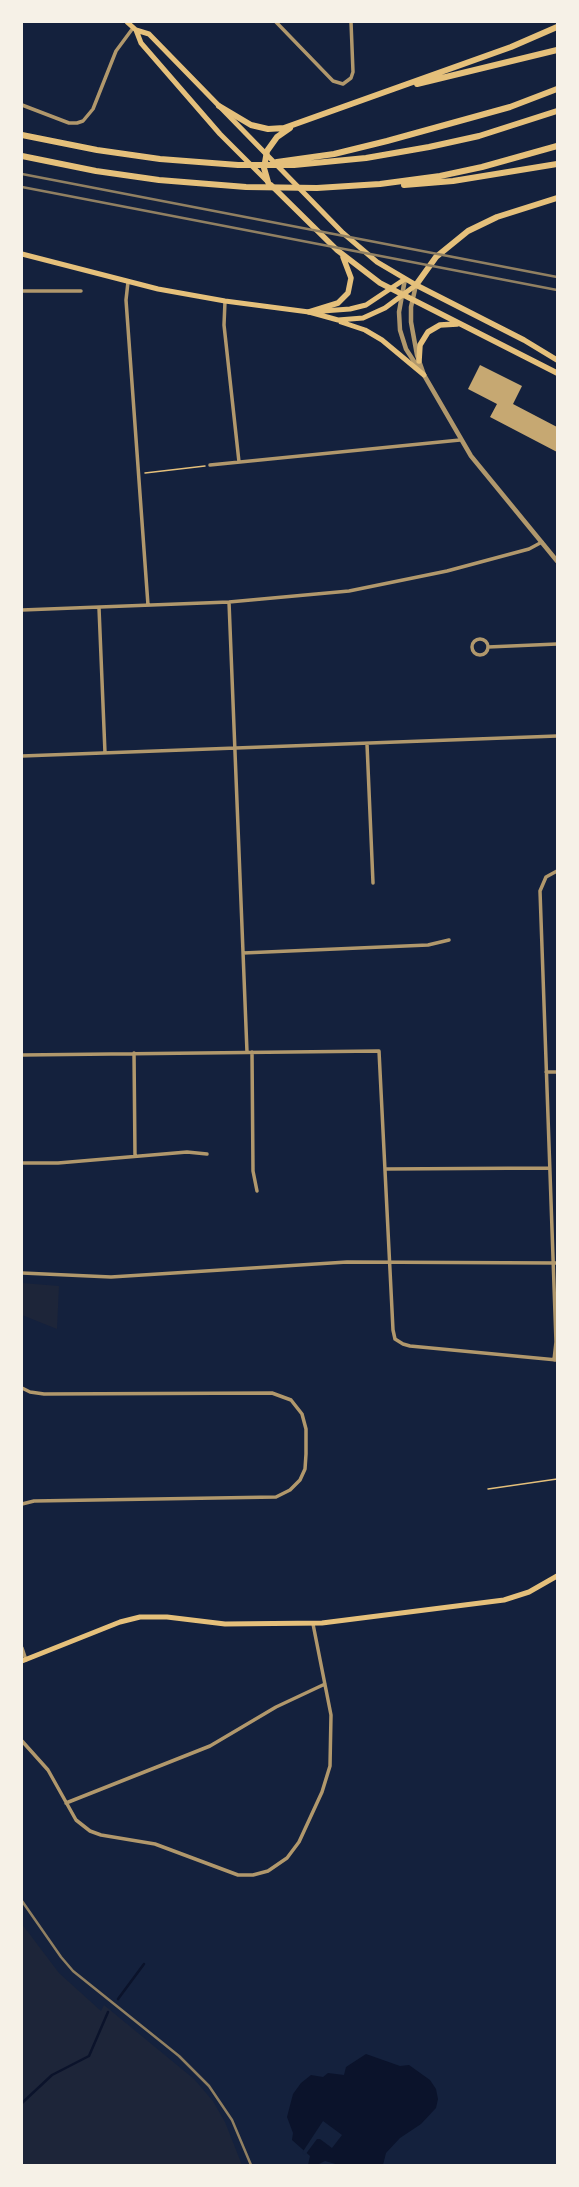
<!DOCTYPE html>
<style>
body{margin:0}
#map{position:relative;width:579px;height:2187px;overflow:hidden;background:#14213d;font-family:"DejaVu Sans",sans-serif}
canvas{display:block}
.frame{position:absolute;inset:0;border:23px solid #f6f1e7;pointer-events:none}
</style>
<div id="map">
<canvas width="579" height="2187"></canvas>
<div class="frame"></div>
</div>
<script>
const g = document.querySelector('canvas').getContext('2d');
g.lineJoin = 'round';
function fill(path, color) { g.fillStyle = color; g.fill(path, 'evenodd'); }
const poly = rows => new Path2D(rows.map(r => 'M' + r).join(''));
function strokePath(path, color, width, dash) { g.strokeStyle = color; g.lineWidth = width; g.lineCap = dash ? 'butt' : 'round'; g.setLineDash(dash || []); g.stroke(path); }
const green = poly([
 [22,1283,59,1286,57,1329,22,1315],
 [22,1924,59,1973,101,2011,104,2005,194,2079,213,2101,225,2122,242,2165,22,2165]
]);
const water = poly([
 [366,2054,400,2066,409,2065,430,2080,436,2089,438,2099,436,2108,421,2124,400,2138,386,2153,383,2165,339,2165,325,2161,317,2165,308,2165,310,2156,292,2140,293,2133,287,2117,293,2094,301,2083,311,2075,323,2077,328,2073,344,2075,346,2067]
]);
const pier = poly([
 [323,2121,342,2135,332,2148,320,2139,317,2139,305,2155,302,2153]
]);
const stream = poly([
 [118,1999,144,1964],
 [22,2103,52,2075,89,2056,108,2012]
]);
const building = poly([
 [480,365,522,386,513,404,557,427,557,452,490,417,497,404,468,389]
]);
const path = poly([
 [145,473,205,466],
 [488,1489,557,1479]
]);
const minor = poly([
 [276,22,333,81,343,84,351,78,353,72,351,22],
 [22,105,69,123,77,123,83,121,93,109,116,51,133,28],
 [128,282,126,300,148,605],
 [22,291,81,291],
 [225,301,224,325,239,462],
 [210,465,460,440],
 [229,602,247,1052],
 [99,608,105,753],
 [22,610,229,602,349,591,447,571,529,549,542,542],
 '472 647a8 8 0 1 1 16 0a8 8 0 1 1-16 0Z',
 [488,647,557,644],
 [367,744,373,883],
 [22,756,557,736],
 [243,953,428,945,449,940],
 [252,1052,253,1171,257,1191],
 [134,1053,135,1156],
 [22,1055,379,1051,393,1330,395,1339,403,1344,410,1346,557,1360],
 [546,1072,557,1072],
 [22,1163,58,1163,187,1152,207,1154],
 [385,1169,549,1168],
 [22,1273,111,1277,347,1262,557,1263],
 [554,1360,556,1342,540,891,546,877,557,871],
 [22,1388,30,1392,44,1394,272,1393,291,1400,302,1414,306,1429,306,1454,305,1469,300,1480,290,1490,276,1497,34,1501,22,1504],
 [22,1648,26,1660],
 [22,1741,48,1770,76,1820,90,1831,101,1835,155,1844,238,1875,253,1875,268,1871,287,1858,299,1842,322,1792,330,1766,331,1715,313,1624],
 [66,1803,210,1746,276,1707,325,1684]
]);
const tertiary = poly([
 [405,279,399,312,400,330,406,349,419,369],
 [416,285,411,307,411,322,417,355,424,375,471,456,557,561]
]);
const secondary = poly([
 [127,22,136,30,141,43,220,134,268,182],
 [136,30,149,34,343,233,377,262,416,285,385,308,363,318,338,320,309,312],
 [22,254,158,289,225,301,309,312,350,309,366,305,405,279],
 [341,322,365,330,382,340,424,375],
 [22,1661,120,1622,140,1617,167,1617,225,1624,322,1623,504,1600,529,1592,557,1576]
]);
const primary = poly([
 [271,185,337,250,380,283,557,373],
 [416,285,524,340,557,360],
 [309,312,338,303,348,293,351,278,343,257],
 [419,361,420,345,428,332,440,325,457,324]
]);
const motorway = poly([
 [417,84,557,50],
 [219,106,251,125,268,129,284,128,511,47,557,27],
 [22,135,97,150,160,159,238,165,294,165,366,158,429,147,479,136,557,111],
 [22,156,96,171,159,180,246,187,317,188,380,184,440,176,482,167,557,146],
 [277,162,334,154,387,141,510,107,557,89],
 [268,182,264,168,267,151,277,137,290,128],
 [404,185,453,181,557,164],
 [416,285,436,257,468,231,497,217,557,198]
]);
const rail = poly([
 [22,174,557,277],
 [22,187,557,290],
 [22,1901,61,1957,73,1971,179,2056,209,2086,232,2120,251,2165]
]);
fill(green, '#1d2539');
fill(water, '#0b132b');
fill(pier, '#14213d');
strokePath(stream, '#0b132b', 2.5);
fill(building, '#c6a872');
strokePath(path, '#e5c07b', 1.5);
strokePath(minor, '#b1986c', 3.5);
strokePath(tertiary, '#b1986c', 4.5);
strokePath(secondary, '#e5c07b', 5);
strokePath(primary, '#e5c07b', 5.5);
strokePath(motorway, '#e5c07b', 6);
strokePath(rail, '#918062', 2.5);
</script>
